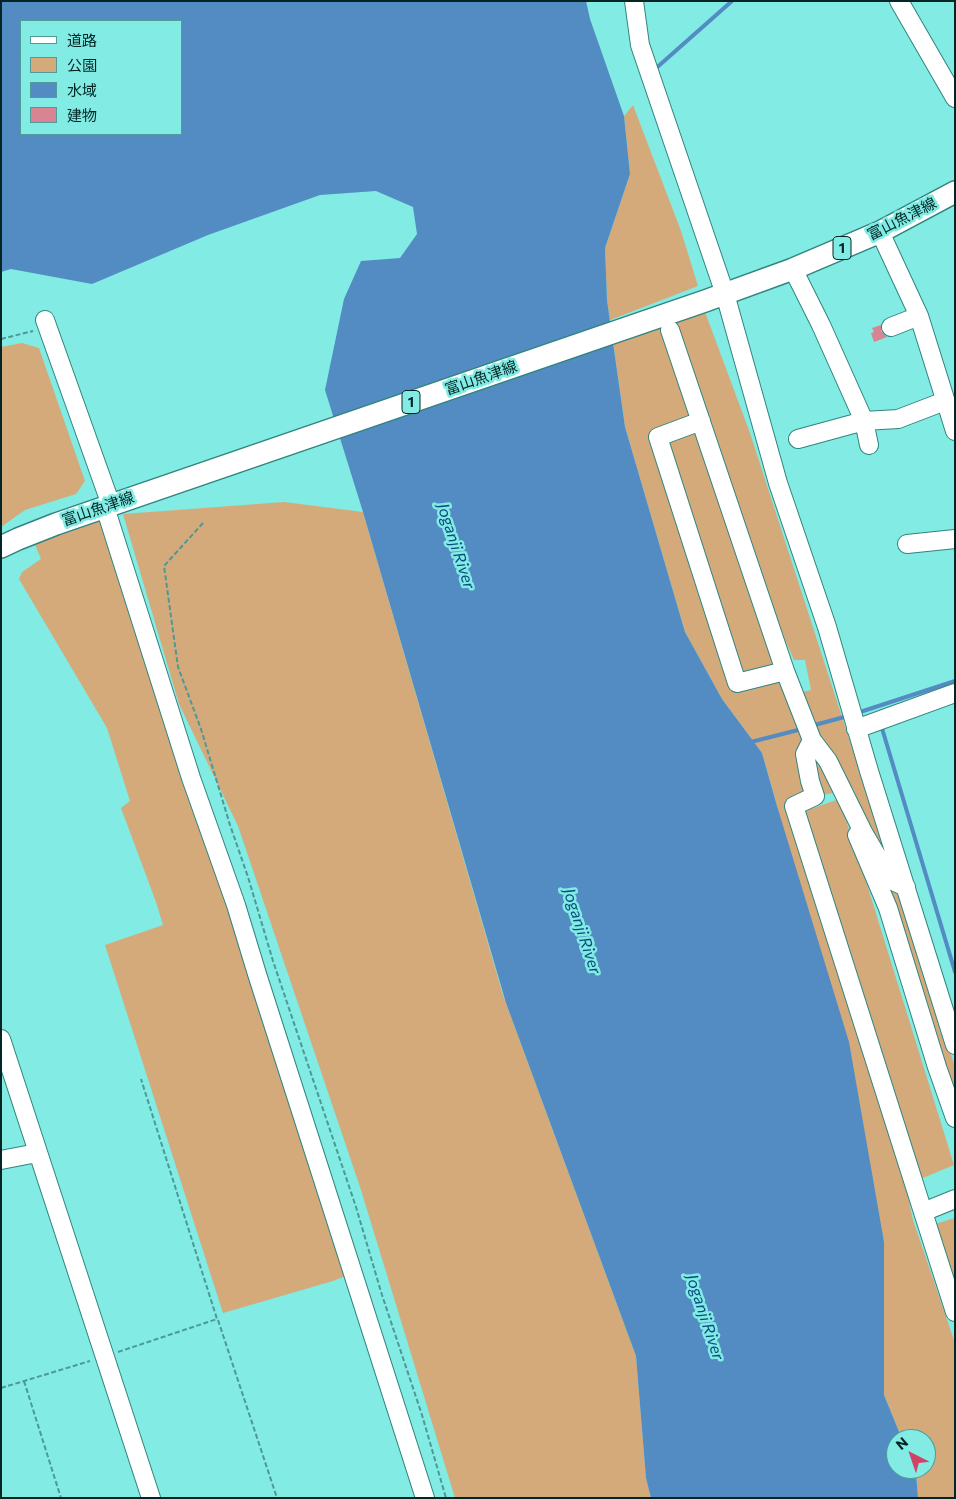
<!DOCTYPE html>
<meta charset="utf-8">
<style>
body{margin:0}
#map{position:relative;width:956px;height:1499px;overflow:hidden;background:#81ebe4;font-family:Commissioner,"Noto Sans JP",sans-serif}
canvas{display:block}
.frame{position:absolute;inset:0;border:2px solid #032625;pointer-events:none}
.legend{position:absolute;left:20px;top:20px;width:162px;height:115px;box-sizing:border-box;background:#81ebe4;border:1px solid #4f9c98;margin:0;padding:6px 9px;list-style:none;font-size:15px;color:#032625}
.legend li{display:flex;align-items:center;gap:10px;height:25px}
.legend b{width:25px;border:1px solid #4f9c98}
.north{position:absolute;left:886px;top:1429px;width:50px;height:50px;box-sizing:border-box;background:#81ebe4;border:1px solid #4f9c98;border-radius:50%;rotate:319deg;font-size:14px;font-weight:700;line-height:20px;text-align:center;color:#032625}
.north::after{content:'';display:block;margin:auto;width:18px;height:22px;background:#d14265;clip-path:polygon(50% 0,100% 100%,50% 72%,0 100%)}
</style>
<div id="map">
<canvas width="956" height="1499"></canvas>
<div class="frame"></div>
<ul class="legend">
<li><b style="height:6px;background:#fff"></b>道路</li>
<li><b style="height:14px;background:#d4aa7a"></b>公園</li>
<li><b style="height:14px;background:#538bc3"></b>水域</li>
<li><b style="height:14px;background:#d88492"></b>建物</li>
</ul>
<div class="north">N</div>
</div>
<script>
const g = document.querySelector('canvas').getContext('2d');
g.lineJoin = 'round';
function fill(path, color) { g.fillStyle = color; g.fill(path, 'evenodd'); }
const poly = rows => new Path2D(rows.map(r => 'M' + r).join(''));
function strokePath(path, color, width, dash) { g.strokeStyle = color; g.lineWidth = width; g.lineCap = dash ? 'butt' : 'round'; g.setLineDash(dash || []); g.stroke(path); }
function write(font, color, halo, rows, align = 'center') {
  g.font = font + ' Commissioner,"Noto Sans JP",sans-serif'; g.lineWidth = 5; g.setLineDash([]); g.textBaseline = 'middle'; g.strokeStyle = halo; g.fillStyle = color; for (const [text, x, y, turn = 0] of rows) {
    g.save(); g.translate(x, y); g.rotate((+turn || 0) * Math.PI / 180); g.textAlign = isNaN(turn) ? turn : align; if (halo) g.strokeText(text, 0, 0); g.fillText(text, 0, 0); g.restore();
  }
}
const green = poly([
 [633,105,681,231,698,286,610,320,607,300,605,248,630,174,624,116],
 [705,312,750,433,864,785,894,872,873,839,853,788,789,803,900,1160,913,1220,955,1343,955,1498,918,1498,916,1473,914,1469,926,1469,926,1439,902,1439,884,1395,884,1242,777,806,762,753,722,699,685,632,625,427,613,341,659,327,694,417,652,435,736,692,782,679,789,695,811,690,805,660,794,660,765,595,676,321],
 [22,343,39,348,85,481,76,494,25,510,1,527,1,347],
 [699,428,775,664,739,675,663,442],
 [284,502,363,512,503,995,636,1356,646,1478,651,1498,455,1498,361,1190,238,826,179,704,123,514],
 [99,517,209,845,348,1275,333,1281,223,1313,105,945,163,925,156,902,121,808,130,801,107,728,19,579,22,572,41,559,33,540],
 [839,799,860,862,954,1165,918,1180,802,812],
 [870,852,902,901,955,1067,955,1105],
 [955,1218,955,1296,932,1225]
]);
const water = poly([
 [1,1,586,1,590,19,624,116,630,174,605,248,607,300,625,427,685,632,722,699,762,753,777,806,849,1042,884,1242,884,1395,902,1439,896,1439,896,1469,914,1469,916,1473,918,1498,651,1498,646,1478,636,1356,506,1003,363,512,325,390,344,299,361,261,400,258,417,234,413,207,376,191,320,195,208,235,92,284,11,269,1,272],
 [21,21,181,21,181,134,21,134]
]);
const stream = poly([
 [654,70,732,1],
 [857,713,955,681],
 [881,725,955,972],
 [811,726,848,716],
 [751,742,802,729]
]);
const building = poly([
 [881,325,881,331,887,337,874,342,871,333,874,332,872,328]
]);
const path = poly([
 [1,339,33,331],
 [203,523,164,566,178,667,201,729,230,825,248,877,273,961,356,1207,382,1295,422,1415,446,1498],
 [218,1320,277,1498],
 [118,1352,217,1319,141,1079],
 [24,1381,61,1498],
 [1,1388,90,1361]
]);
const minor = poly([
 [634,1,640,45,725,294,778,483,827,627,869,771,955,1045],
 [899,1,955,98],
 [880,232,919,316,955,431],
 [793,269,821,325,864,421,869,445],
 [45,320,111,505],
 [891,327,919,316],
 [670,330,785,671,737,683,658,437,701,421],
 [798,439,864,421,898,419,945,401],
 [105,507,191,778,236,905,257,974,425,1498],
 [907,544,955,539],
 [785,671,812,740,805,754,810,781,815,796,794,806,923,1212,955,1199],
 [856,729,955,693],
 [812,740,828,761,863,832],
 [906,887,895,882,887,873,863,832,857,835,888,908,937,1067,955,1118],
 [1,1039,151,1498],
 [1,1160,37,1153],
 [923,1212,955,1312]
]);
const major = poly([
 [1,547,18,539,56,524,705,301,793,269,880,232,955,192]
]);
const shields = [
 [842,248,18],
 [411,402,18]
];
const shieldNames = [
 ["1",842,248],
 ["1",411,402]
];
const streetNames = [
 ["富山魚津線",902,219,-27],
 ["富山魚津線",481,378,-19],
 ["富山魚津線",98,509,-19]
];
const waterNames = [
 ["Joganji River",456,546,72],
 ["Joganji River",582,931,72],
 ["Joganji River",705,1317,72]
];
fill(green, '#d4aa7a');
fill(water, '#538bc3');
strokePath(stream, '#538bc3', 4);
fill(building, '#d88492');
strokePath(minor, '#30847f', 20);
strokePath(major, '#30847f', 24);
strokePath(path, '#4d9995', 2, [5, 2.5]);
strokePath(minor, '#fff', 18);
strokePath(major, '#fff', 21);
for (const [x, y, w] of shields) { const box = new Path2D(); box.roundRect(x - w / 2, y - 11.5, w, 23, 4); g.fillStyle = '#81ebe4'; g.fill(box); strokePath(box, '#032625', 1); }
write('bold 14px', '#032625', null, shieldNames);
write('15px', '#032625', '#81ebe4', streetNames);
write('italic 16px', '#0b4b80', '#81ebe4', waterNames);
</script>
